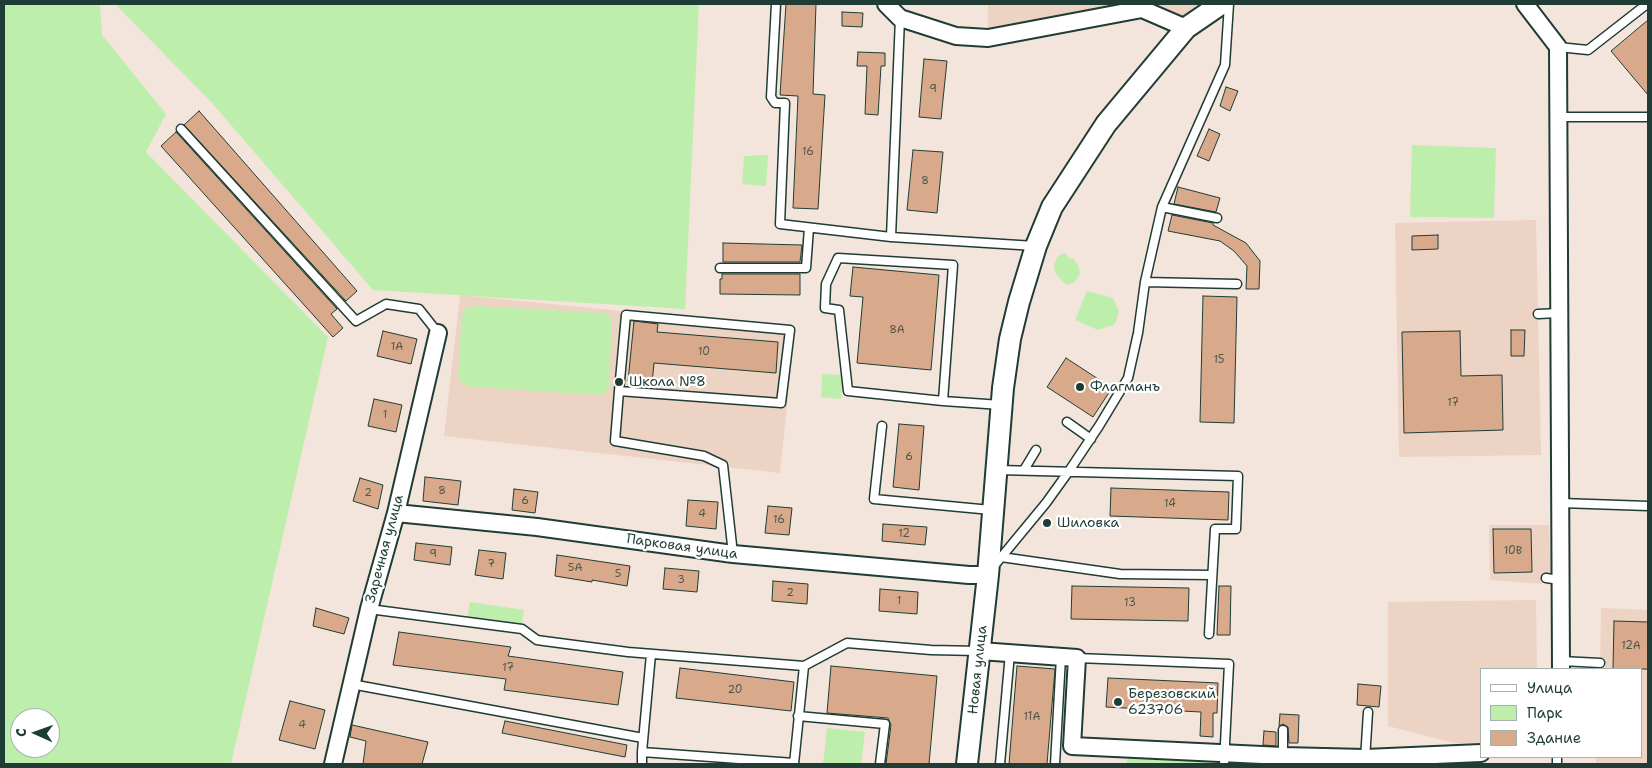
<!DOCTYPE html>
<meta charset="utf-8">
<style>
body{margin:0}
#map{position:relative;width:1652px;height:768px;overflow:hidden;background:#f4e5dc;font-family:"Shantell Sans",sans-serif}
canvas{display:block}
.frame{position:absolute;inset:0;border:5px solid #1f3d34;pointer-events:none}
.legend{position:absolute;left:1480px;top:668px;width:162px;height:90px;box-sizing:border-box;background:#fff;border:1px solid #a5b1ae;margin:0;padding:6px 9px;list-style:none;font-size:15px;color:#1f3d34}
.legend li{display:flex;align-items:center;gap:10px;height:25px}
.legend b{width:25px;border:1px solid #a5b1ae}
.north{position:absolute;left:10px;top:708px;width:50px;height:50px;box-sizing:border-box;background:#fff;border:1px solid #a5b1ae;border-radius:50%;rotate:272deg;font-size:14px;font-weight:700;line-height:20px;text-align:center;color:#1f3d34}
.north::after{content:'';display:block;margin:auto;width:18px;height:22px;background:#1f3d34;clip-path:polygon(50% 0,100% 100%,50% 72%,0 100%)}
</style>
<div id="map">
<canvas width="1652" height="768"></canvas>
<div class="frame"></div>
<ul class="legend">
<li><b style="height:6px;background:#fff"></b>Улица</li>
<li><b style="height:14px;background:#beeeac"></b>Парк</li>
<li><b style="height:14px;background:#d9a98b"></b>Здание</li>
</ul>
<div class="north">С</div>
</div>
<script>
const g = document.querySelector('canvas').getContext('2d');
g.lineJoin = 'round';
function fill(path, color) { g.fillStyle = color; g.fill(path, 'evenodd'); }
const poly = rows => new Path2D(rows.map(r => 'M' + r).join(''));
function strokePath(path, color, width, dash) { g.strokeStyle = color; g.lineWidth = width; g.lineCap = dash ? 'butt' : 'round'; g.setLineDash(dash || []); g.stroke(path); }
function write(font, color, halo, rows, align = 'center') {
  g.font = font + ' "Shantell Sans",sans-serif'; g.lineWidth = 4.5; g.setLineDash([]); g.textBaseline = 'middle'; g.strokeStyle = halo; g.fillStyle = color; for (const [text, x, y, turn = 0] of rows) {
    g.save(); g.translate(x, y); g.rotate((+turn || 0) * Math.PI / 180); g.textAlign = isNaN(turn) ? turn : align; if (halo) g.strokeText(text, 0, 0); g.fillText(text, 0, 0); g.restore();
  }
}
const built = poly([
 [988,4,1219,4,1186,28,1142,9,988,38],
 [1536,220,1541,455,1399,457,1395,223],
 [460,295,795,328,780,473,444,436],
 [1489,525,1549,525,1551,572,1542,584,1490,580],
 [1536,600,1537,669,1481,669,1481,743,1454,743,1388,726,1388,602],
 [1601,608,1648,610,1648,764,1596,764,1596,757,1641,757,1641,669,1600,669]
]);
const green = poly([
 [4,4,100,4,102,35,166,114,146,152,328,337,231,764,4,764],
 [20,718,50,718,50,748,20,748],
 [115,4,699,4,685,309,373,290,212,103],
 [1412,145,1496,148,1494,218,1410,217],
 [768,155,766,186,742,184,744,156],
 [1065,253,1069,258,1074,259,1079,267,1080,274,1074,283,1067,285,1059,278,1055,272,1054,264,1058,256],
 [1087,291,1113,298,1119,312,1115,324,1098,330,1075,320],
 [476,306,603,313,609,315,612,322,609,388,605,394,599,395,470,387,462,383,458,375,462,315,466,308],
 [822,374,843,375,841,399,821,397],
 [470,602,524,610,522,625,467,618],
 [827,728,865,732,861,764,823,764],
 [1127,757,1209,761,1209,764,1127,763]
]);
const building = poly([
 [786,4,816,4,813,94,825,95,818,209,793,208,798,96,780,95,786,4],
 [842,12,863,13,862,27,842,26,842,12],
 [1648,20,1648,95,1611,51,1648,20],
 [858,52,885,53,885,66,881,66,878,115,865,114,867,66,857,66,858,52],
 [924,59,947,61,941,119,919,117,924,59],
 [1226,87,1238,91,1230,111,1220,106,1226,87],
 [199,111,357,291,346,301,184,125,199,111],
 [1209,129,1220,134,1209,161,1197,156,1209,129],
 [176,132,337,309,331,314,343,328,333,337,161,146,176,132],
 [913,150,943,152,937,213,907,210,913,150],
 [1178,187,1220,198,1216,212,1174,204,1178,187],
 [1172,215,1213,223,1213,225,1246,243,1260,261,1259,289,1246,289,1247,266,1234,251,1220,241,1168,231,1172,215],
 [1438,235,1438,249,1412,250,1412,236,1438,235],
 [723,243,802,245,800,262,723,262,723,243],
 [853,267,939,275,931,370,857,363,863,297,850,296,853,267],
 [722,274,800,274,800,295,720,294,720,279,722,279,722,274],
 [1203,296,1237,297,1234,423,1200,422,1203,296],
 [634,321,658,324,657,332,778,342,776,373,654,363,652,384,628,381,634,321],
 [1511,330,1525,330,1524,356,1511,356,1511,330],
 [383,331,417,339,411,364,377,356,383,331],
 [1460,331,1461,376,1502,375,1503,430,1404,433,1402,332,1460,331],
 [1066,358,1112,388,1093,417,1047,387,1066,358],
 [374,399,402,405,396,432,368,426,374,399],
 [899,424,924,426,919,490,893,487,899,424],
 [425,477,461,481,458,505,423,501,425,477],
 [360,478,383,485,378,509,353,501,360,478],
 [1111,488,1229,492,1228,520,1110,516,1111,488],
 [514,489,538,492,535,513,512,510,514,489],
 [688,500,718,502,716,529,686,526,688,500],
 [768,506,792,508,789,535,765,533,768,506],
 [883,524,927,527,925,545,882,541,883,524],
 [1493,529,1531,529,1532,572,1494,573,1493,529],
 [416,543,452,547,450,565,414,560,416,543],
 [479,550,506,553,503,579,475,575,479,550],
 [557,555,630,566,627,586,592,580,592,582,555,576,557,555],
 [665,568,699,571,697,592,663,589,665,568],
 [773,581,808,584,807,604,772,601,773,581],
 [1072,586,1189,588,1188,621,1071,619,1072,586],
 [1219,586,1231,586,1230,635,1217,635,1219,586],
 [880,589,918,592,917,614,879,611,880,589],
 [316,608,349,618,344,634,313,626,316,608],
 [1614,621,1648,622,1648,669,1613,669,1614,621],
 [399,632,511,647,508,656,623,672,618,705,504,690,506,679,393,665,399,632],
 [831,666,937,676,929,764,886,764,891,725,888,718,827,713,831,666],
 [1017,666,1055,669,1047,764,1009,764,1017,666],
 [680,668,794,682,791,711,676,698,680,668],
 [1108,678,1218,683,1217,713,1213,713,1213,737,1200,736,1201,712,1106,707,1108,678],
 [1358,684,1381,686,1379,707,1357,705,1358,684],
 [290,701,325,710,315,749,279,740,290,701],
 [1280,714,1299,715,1298,743,1289,743,1288,727,1283,724,1279,726,1280,714],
 [505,721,627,745,625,757,502,733,505,721],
 [352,725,428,742,422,764,363,764,366,741,350,737,352,725],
 [1264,731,1276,732,1276,746,1263,745,1264,731]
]);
const service = poly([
 [776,4,771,97,775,103,785,103,780,224,891,237,1035,246],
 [1558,47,1588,50,1647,4],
 [1559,117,1648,117],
 [181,129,356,321,386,304,419,309,438,333],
 [1162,207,1217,218],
 [891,237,900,18],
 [720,268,806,268,809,228],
 [1145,282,1237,284],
 [1538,314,1559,313],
 [619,391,781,403,790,330,626,315,619,391,615,441,704,456,723,465,733,554],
 [943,401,953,265,838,258,826,284,825,308,839,310,848,391,943,401,1001,405],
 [1067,422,1091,439],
 [882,426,874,499,991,510],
 [998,470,1238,476,1236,529,1215,529,1209,634],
 [1024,470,1036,450],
 [1561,503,1648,506],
 [1001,557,1120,574,1212,575],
 [994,566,1046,503,1069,471,1099,426,1128,378,1138,333,1145,282,1162,207,1225,65,1229,4],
 [1546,578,1560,580],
 [369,609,522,629,537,640,544,641,628,652,804,666,847,643,931,650,978,651],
 [1077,658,1229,664,1224,764],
 [1561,661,1600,663],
 [351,684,643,738],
 [798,716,885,724,880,764],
 [642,752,794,763],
 [1283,756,1283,730],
 [1365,760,1368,712],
 [642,764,642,752,651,654],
 [794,764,804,666],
 [1000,764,1010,653],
 [1055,764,1061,657],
 [1557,764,1557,757]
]);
const minor = poly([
 [886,4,900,18,956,36,988,38,1142,9,1186,28],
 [1525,4,1558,47,1561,669],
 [396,513,537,527,733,554,969,575,988,575],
 [980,651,1077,658,1072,746,1283,756,1365,758,1481,753],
 [333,764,369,609,396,513,438,333]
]);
const tertiary = poly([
 [967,764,988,575,1003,388,1010,339,1019,302,1036,246,1052,207,1106,124,1186,28,1221,4]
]);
const markers = [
 [619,382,5,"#1f3d34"],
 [1080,387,5,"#1f3d34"],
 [1047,523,5,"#1f3d34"],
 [1118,702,5,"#1f3d34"]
];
const numberNames = [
 ["9",933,89],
 ["16",808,152],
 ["8",925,181],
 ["8А",897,330],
 ["1А",397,347],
 ["10",704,352],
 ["15",1219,360],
 ["17",1453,403],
 ["1",385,415],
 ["6",909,457],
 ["8",442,491],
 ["2",368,493],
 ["6",525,501],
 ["14",1170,504],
 ["4",702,514],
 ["16",779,520],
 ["12",904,534],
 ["10В",1513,551],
 ["9",433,554],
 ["7",491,564],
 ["5А",575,568],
 ["5",618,574],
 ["3",681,580],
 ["2",790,593],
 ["1",899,601],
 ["13",1130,603],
 ["12А",1631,646],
 ["17",508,668],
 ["20",735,690],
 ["11А",1032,717],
 ["4",302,725]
];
const poiNames = [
 ["Школа №8",629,382],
 ["Флагманъ",1090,387],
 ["Шиловка",1057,523],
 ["Березовский",1128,694],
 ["623706",1128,710]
];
const streetNames = [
 ["Парковая улица",682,547,8],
 ["Заречная улица",385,549,-75],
 ["Новая улица",978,670,-84]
];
fill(built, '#ecd3c4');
fill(green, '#beeeac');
fill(building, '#d9a98b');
strokePath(building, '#1f3d34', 1);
strokePath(service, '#1f3d34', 11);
strokePath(minor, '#1f3d34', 20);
strokePath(tertiary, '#1f3d34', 24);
strokePath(service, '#fff', 8);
strokePath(minor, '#fff', 16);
strokePath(tertiary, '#fff', 20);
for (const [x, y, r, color] of markers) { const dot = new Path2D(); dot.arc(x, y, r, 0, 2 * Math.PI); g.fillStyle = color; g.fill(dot); strokePath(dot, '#fff', 2); }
write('11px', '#4e584a', null, numberNames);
write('14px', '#1f3d34', '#fff', poiNames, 'left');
write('14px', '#1f3d34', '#fff', streetNames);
</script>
